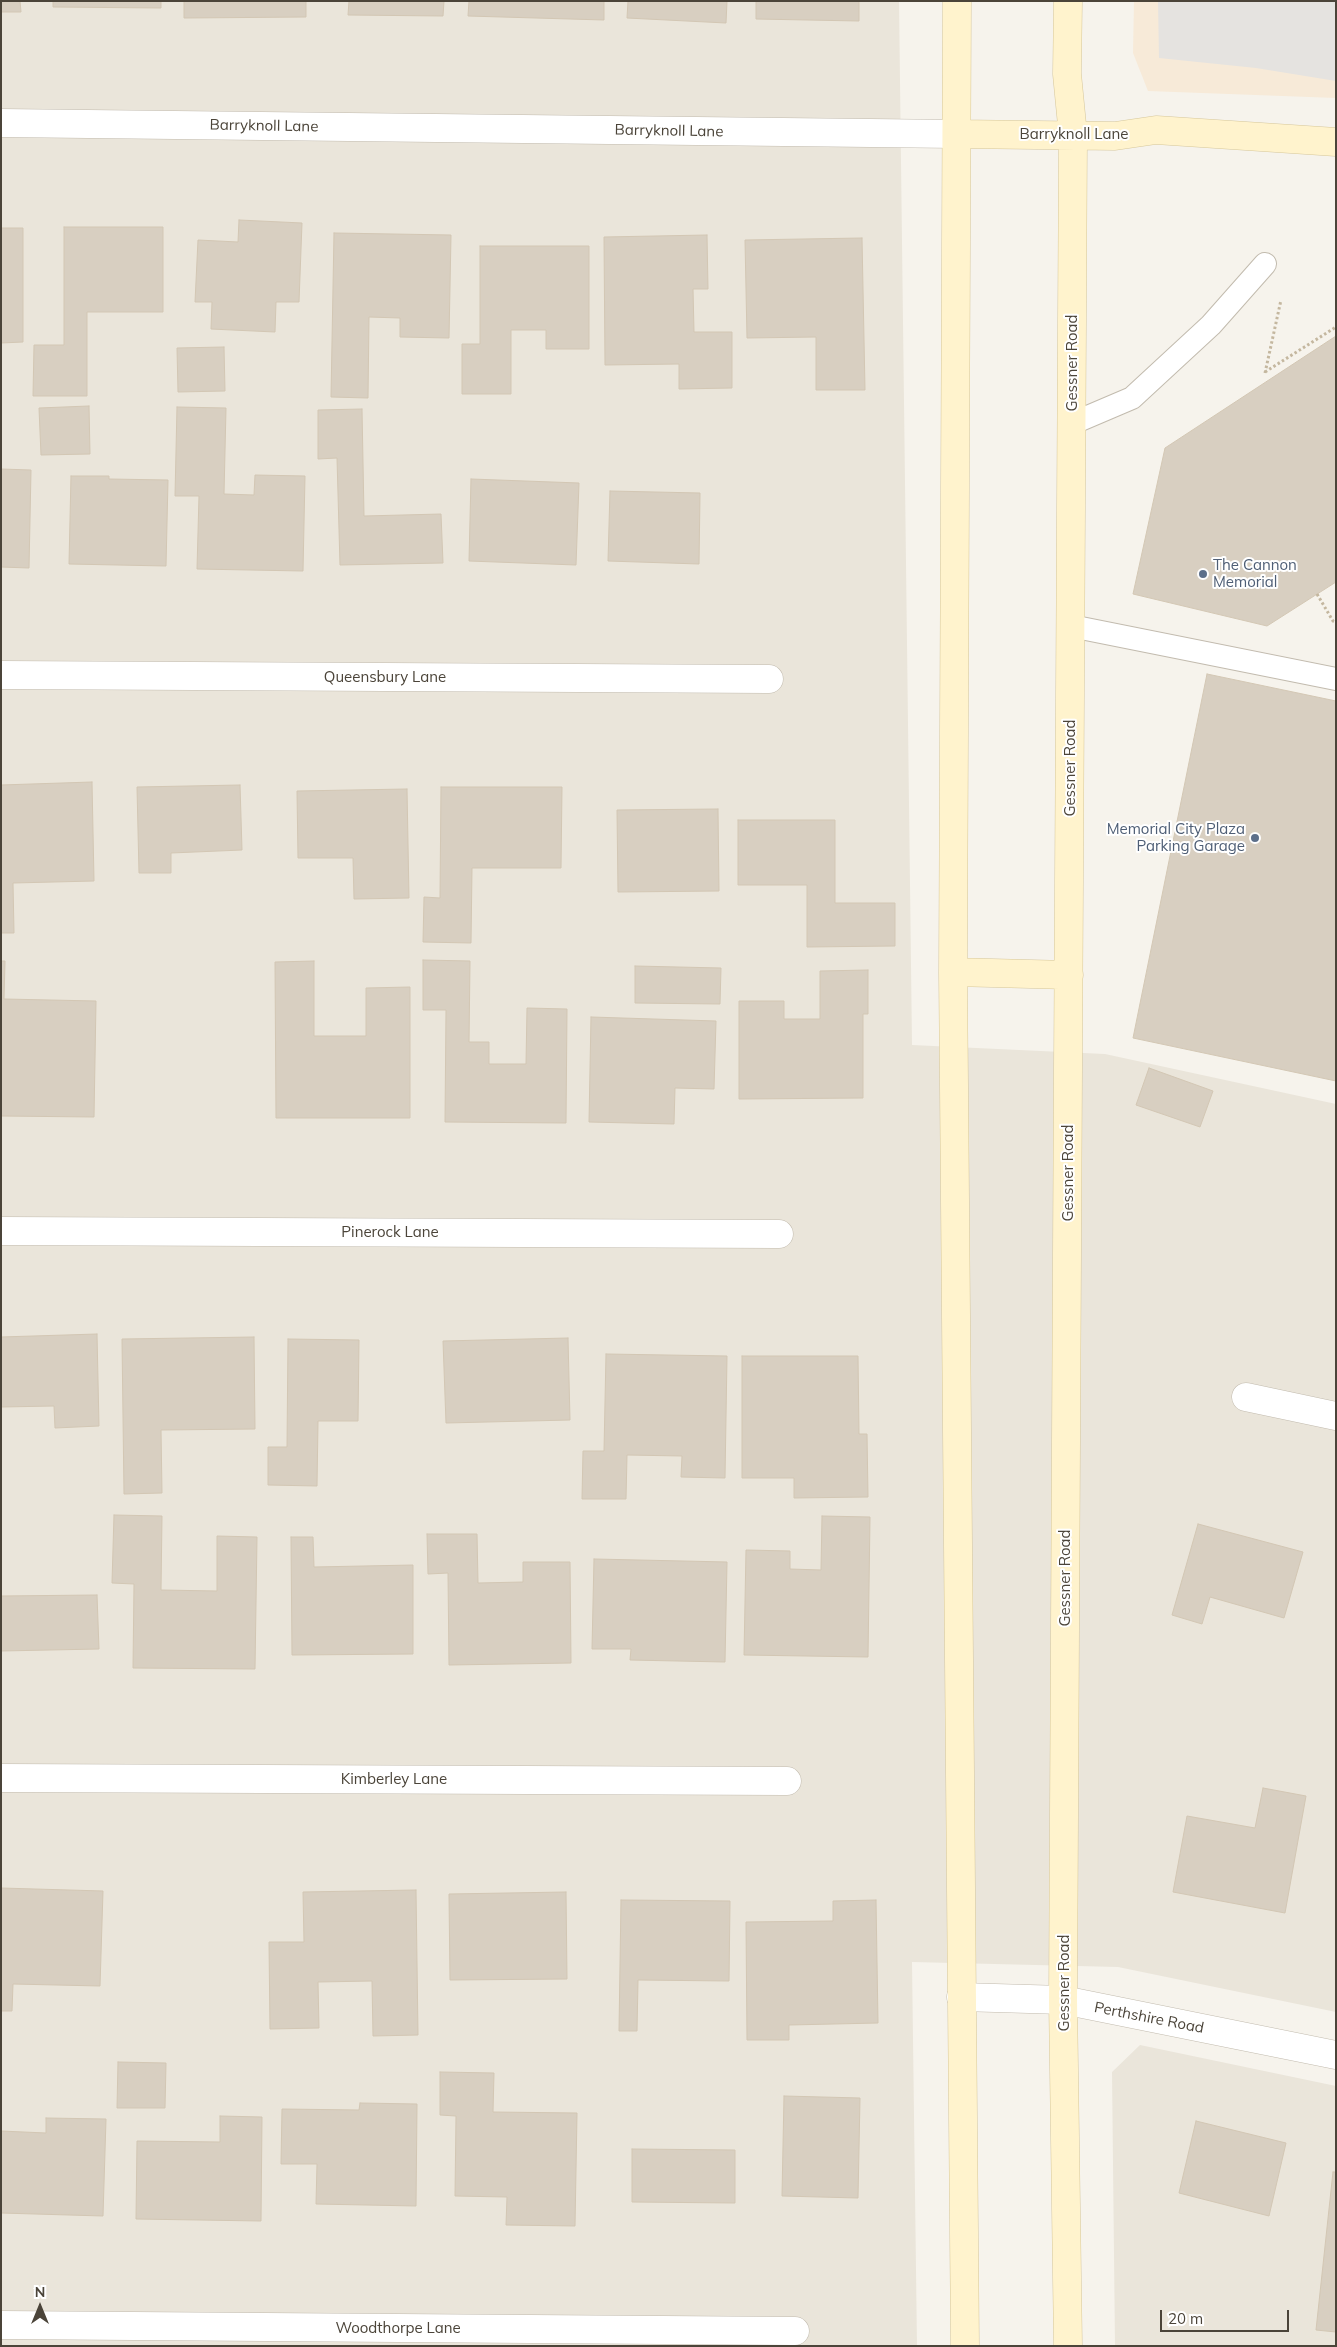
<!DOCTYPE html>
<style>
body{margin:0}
#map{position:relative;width:1337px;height:2347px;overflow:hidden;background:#f6f3ec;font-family:Mulish,sans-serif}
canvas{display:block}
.frame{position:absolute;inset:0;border:2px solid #4b4439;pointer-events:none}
.north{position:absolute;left:15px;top:2282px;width:50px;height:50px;-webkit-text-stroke:4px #fff;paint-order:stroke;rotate:0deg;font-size:14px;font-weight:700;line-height:20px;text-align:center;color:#4b4439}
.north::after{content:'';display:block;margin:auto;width:18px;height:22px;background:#4b4439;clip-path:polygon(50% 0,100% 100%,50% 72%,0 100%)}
.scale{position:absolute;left:1160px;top:2310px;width:129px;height:22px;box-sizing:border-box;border:2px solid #4b4439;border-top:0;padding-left:6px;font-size:15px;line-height:18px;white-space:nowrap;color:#4b4439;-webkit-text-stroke:4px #fff;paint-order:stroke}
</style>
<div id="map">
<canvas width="1337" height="2347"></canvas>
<div class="frame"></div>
<div class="north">N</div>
<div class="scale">20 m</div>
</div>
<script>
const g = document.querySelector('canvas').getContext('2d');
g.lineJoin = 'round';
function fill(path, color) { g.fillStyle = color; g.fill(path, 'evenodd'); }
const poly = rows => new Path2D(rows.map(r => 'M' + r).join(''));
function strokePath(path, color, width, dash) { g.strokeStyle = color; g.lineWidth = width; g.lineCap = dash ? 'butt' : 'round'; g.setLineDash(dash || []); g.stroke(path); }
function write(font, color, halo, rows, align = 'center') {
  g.font = font + ' Mulish,sans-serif'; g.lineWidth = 4; g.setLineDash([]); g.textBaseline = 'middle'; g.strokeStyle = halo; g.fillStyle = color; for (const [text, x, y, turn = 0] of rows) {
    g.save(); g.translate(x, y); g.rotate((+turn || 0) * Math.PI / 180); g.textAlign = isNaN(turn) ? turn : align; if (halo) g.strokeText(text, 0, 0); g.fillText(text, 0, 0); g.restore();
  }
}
const residential = poly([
 [1,1,899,1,912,1045,1105,1054,1336,1104,1336,2012,1118,1967,912,1962,917,2346,1,2346],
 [1140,2045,1336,2086,1336,2346,1115,2346,1112,2072]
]);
const commercial = poly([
 [1134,1,1336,1,1336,98,1148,91,1133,53]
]);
const parking = poly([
 [1158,1,1336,1,1336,81,1256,68,1159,58]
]);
const building = poly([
 [1,1,20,1,21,12,1,12,1,1],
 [53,1,161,1,161,8,53,7,53,1],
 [184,1,306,1,306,17,184,18,184,1],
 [349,1,444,1,443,16,348,15,349,1],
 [469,1,604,1,604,20,468,16,469,1],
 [628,1,727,1,726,23,627,18,628,1],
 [756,1,859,1,859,21,756,19,756,1],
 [239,220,302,223,299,302,276,302,275,332,211,329,212,302,195,302,198,240,238,242,239,220],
 [64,227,163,227,163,312,87,312,87,396,33,396,34,345,64,345,64,227],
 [1,228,23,228,23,342,1,343,1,228],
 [334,233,451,235,449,338,400,337,400,318,369,317,368,398,331,397,334,233],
 [707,235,708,289,693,289,694,332,732,332,732,388,679,389,679,364,605,365,604,237,707,235],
 [862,238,865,390,816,390,816,337,747,338,745,240,862,238],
 [480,246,589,246,589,349,546,349,546,330,511,330,511,394,462,394,462,344,480,344,480,246],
 [1336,336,1336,582,1267,626,1133,594,1165,448,1336,336],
 [224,347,225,391,178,392,177,348,224,347],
 [89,406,90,454,41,455,39,408,89,406],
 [177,407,226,408,224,494,254,495,255,475,305,476,303,571,197,569,199,496,175,496,177,407],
 [362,409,364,516,441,514,443,563,340,565,337,458,318,459,318,410,362,409],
 [1,469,31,470,29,568,1,567,1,469],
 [71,476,109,476,109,479,168,480,166,566,69,564,71,476],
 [471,479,579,483,576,565,469,561,471,479],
 [610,491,700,493,699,564,608,561,610,491],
 [1207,674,1336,701,1336,1081,1133,1038,1207,674],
 [92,782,94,881,13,883,14,933,1,933,1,785,92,782],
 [240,785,242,850,171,853,171,873,139,873,137,787,240,785],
 [441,787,562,787,561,868,472,868,471,943,423,942,424,897,440,898,441,787],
 [407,789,409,898,354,899,353,858,298,858,297,791,407,789],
 [718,809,719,891,618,892,617,810,718,809],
 [738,820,835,820,835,903,895,903,895,946,807,947,807,885,738,885,738,820],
 [423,960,470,961,469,1042,489,1042,489,1064,526,1064,527,1008,567,1009,566,1123,445,1122,446,1010,423,1010,423,960],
 [1,961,5,961,4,999,96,1001,94,1117,1,1116,1,961],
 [314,961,314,1036,366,1036,366,988,410,987,410,1118,276,1118,275,962,314,961],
 [635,966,721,968,720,1004,635,1003,635,966],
 [868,970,868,1014,863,1014,863,1098,739,1099,739,1001,784,1001,784,1019,820,1019,820,971,868,970],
 [591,1017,716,1021,714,1089,675,1088,674,1124,589,1122,591,1017],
 [1149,1068,1213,1091,1200,1127,1136,1105,1149,1068],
 [97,1334,99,1426,55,1428,54,1406,1,1407,1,1337,97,1334],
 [254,1337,255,1429,161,1430,162,1493,124,1494,122,1339,254,1337],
 [568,1338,570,1420,446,1423,443,1341,568,1338],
 [288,1339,359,1340,358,1421,318,1421,317,1486,268,1485,268,1447,287,1447,288,1339],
 [606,1354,727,1356,725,1478,681,1477,682,1456,627,1455,626,1499,582,1499,583,1451,604,1451,606,1354],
 [742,1356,858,1356,859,1434,867,1434,868,1497,794,1498,794,1478,742,1478,742,1356],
 [114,1515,162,1516,161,1590,217,1591,217,1536,257,1537,255,1669,133,1668,134,1584,112,1583,114,1515],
 [822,1516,870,1517,868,1657,744,1655,746,1550,790,1551,790,1569,821,1570,822,1516],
 [1198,1524,1303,1552,1284,1618,1210,1597,1202,1624,1172,1615,1198,1524],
 [427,1534,477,1534,478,1583,523,1582,523,1562,570,1562,571,1663,449,1665,448,1573,428,1574,427,1534],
 [291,1537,313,1537,314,1567,413,1565,413,1654,292,1655,291,1537],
 [594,1559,727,1562,725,1662,630,1660,631,1649,592,1649,594,1559],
 [97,1595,99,1649,1,1651,1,1596,97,1595],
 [1263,1788,1306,1796,1285,1913,1173,1892,1187,1816,1255,1828,1263,1788],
 [1,1888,103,1891,100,1986,13,1984,12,2011,1,2011,1,1888],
 [416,1890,418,2035,373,2036,372,1981,318,1982,319,2028,270,2029,269,1942,304,1942,303,1892,416,1890],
 [566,1892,567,1979,450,1980,449,1894,566,1892],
 [621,1900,730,1901,729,1981,638,1980,637,2031,619,2031,621,1900],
 [876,1900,878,2023,789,2025,789,2040,747,2040,746,1922,833,1921,833,1901,876,1900],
 [118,2062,166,2063,165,2108,117,2108,118,2062],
 [440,2072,494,2073,493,2112,577,2113,575,2226,506,2225,507,2197,455,2196,456,2116,440,2115,440,2072],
 [784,2096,860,2098,858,2198,782,2196,784,2096],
 [360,2103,417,2104,416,2206,316,2204,317,2164,281,2164,282,2109,359,2110,360,2103],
 [220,2116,262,2117,261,2221,136,2219,137,2141,220,2142,220,2116],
 [46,2118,106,2119,103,2216,1,2213,1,2131,46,2133,46,2118],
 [1196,2121,1286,2143,1269,2216,1179,2193,1196,2121],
 [632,2149,735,2150,735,2203,632,2202,632,2149],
 [1333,2172,1336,2172,1336,2332,1316,2330,1333,2172]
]);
const path = poly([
 [1265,372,1336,327],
 [1265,373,1281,300],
 [1317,594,1333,621,1336,622]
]);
const lane = poly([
 [1071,424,1132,398,1211,325,1265,264],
 [1071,626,1336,679]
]);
const street = poly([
 [1,123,957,134],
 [1,675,769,679],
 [1,1231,779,1234],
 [1246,1397,1336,1416],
 [1,1778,787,1781],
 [961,1997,1063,2000,1336,2055],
 [1,2325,795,2331]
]);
const secondary = poly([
 [957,1,953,972,965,2346],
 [957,134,1115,136,1156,130,1336,142],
 [953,972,1069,975],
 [1068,2346,1063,2000,1073,135,1067,74,1068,1]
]);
const markers = [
 [1203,574,5,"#5c6f8a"],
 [1255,838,5,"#5c6f8a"]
];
const streetNames = [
 ["Barryknoll Lane",264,126,1],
 ["Barryknoll Lane",669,131,1],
 ["Barryknoll Lane",1074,134],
 ["Gessner Road",1072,363,-90],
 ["Queensbury Lane",385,677],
 ["Gessner Road",1070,768,-90],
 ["Gessner Road",1068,1173,-90],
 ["Pinerock Lane",390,1232],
 ["Gessner Road",1065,1578,-90],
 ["Kimberley Lane",394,1779],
 ["Gessner Road",1064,1983,-90],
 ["Perthshire Road",1149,2018,11],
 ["Woodthorpe Lane",398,2328]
];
const serviceNames = [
 ["The Cannon",1213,565],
 ["Memorial",1213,582],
 ["Memorial City Plaza",1245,829,"right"],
 ["Parking Garage",1245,846,"right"]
];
fill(residential, '#eae5da');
fill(commercial, '#f7ead8');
fill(parking, '#e5e3e0');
fill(building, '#d8cfc1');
strokePath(building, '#d3c7b4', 1);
strokePath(lane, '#c2bbae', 24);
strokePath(street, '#c2bbae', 29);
strokePath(secondary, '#d6c79b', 29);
strokePath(path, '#c4b79f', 3, [2.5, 2.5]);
strokePath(lane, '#fff', 22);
strokePath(street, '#fff', 28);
strokePath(secondary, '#fff3cd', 28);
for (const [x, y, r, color] of markers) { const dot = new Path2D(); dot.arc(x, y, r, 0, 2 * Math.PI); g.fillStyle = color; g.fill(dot); strokePath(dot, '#fff', 2); }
write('15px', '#4b4439', '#fff', streetNames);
write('15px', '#4e5e75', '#fff', serviceNames, 'left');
</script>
